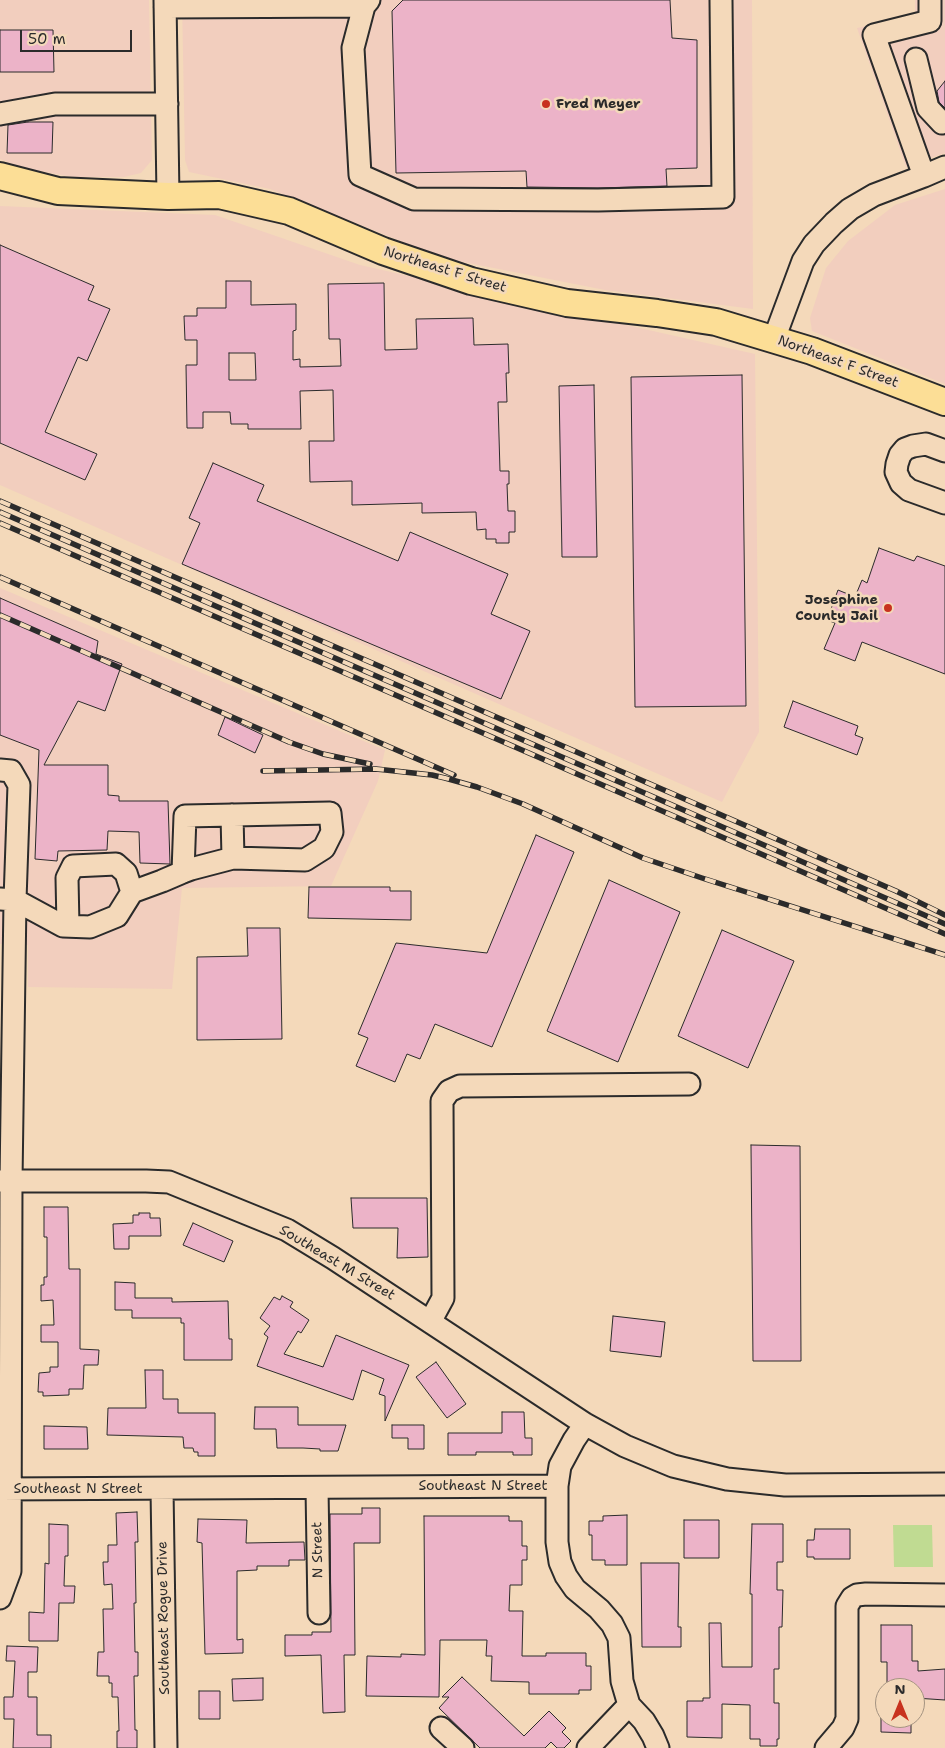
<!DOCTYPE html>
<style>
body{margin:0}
#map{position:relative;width:945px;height:1748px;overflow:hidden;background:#f4d9ba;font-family:"Shantell Sans",sans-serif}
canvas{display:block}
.north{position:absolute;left:875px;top:1678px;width:50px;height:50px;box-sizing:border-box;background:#f4d9ba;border:1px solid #a49381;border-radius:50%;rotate:0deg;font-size:14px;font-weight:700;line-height:20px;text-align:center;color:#2b2b2b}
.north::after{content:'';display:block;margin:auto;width:18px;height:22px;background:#c8321e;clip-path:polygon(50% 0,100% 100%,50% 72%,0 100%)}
.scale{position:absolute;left:20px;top:30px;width:112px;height:22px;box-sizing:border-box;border:2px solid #2b2b2b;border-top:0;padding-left:6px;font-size:15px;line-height:18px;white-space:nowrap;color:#2b2b2b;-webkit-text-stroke:4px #f4d9ba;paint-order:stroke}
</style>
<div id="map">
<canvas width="945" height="1748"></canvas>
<div class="north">N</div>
<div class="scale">50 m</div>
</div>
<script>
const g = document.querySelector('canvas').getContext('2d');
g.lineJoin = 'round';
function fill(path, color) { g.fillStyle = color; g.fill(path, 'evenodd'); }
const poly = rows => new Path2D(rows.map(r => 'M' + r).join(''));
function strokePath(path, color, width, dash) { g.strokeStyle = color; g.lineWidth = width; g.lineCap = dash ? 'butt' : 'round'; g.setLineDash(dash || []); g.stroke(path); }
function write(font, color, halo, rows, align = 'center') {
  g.font = font + ' "Shantell Sans",sans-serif'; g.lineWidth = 5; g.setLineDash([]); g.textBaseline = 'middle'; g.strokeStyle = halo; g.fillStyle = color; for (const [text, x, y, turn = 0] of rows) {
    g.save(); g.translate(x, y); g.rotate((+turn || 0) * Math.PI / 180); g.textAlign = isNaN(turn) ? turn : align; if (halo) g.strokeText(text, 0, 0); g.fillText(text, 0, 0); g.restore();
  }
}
const built = poly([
 [0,0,149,0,152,160,141,173,124,177,73,177,22,168,0,159],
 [182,0,752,0,753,309,605,290,443,258,270,189,189,172,185,160],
 [915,0,945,0,945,153,906,167,857,28,915,17],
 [945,189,945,384,812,331,810,318,826,268,848,241,895,205],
 [0,206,215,215,360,265,755,354,759,732,722,802,0,485],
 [0,588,385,750,378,781,331,886,182,888,172,989,28,987,28,945,0,944]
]);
const green = poly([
 [893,1525,932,1525,933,1567,894,1567]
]);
const building = poly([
 [403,0,670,0,672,38,697,40,697,168,666,169,667,186,598,188,527,187,526,171,396,173,392,11,403,0],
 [0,30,53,30,54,72,0,72,0,30],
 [945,81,945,108,939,102,937,91,945,81],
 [28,122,53,122,52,153,7,153,8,125,28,122],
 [0,245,94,286,88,300,110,309,87,361,78,357,45,432,97,454,85,480,0,443,0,245],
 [226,281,251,281,251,305,296,304,296,330,293,331,293,360,300,359,300,367,341,366,340,339,329,339,328,284,384,283,385,350,417,349,416,319,473,318,474,345,508,344,509,373,506,373,507,402,498,402,500,471,509,471,509,484,507,484,508,511,515,511,515,532,509,532,509,543,496,543,496,539,486,539,486,529,477,530,476,512,422,513,422,503,352,505,352,481,310,482,309,441,334,441,333,390,300,391,301,429,248,429,248,424,231,424,230,412,203,412,203,428,187,428,186,365,197,365,197,340,185,340,184,316,197,316,197,308,226,308,226,281],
 [229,353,255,353,256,380,229,380,229,353],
 [742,375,746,706,635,707,631,377,742,375],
 [594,385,597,557,562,557,559,386,594,385],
 [213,463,264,485,257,501,398,561,410,532,508,574,491,614,530,631,501,699,182,564,200,523,189,518,213,463],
 [879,548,914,561,917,556,945,566,945,674,862,642,855,661,824,649,835,623,827,620,838,590,855,597,862,580,867,583,879,548],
 [0,598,98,641,96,654,122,664,105,711,78,701,44,765,108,765,108,795,119,796,119,801,168,801,170,864,140,863,139,832,108,831,107,850,58,851,57,861,35,859,39,750,0,735,0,598],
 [793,701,858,726,855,735,863,738,857,755,784,727,793,701],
 [225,717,263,735,255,753,218,735,225,717],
 [536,835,574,852,492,1047,435,1024,420,1059,407,1054,395,1082,356,1066,368,1038,358,1034,396,943,487,953,536,835],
 [609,880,680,912,618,1062,547,1031,609,880],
 [309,887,390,887,390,891,411,891,411,920,308,918,309,887],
 [247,928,280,928,282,1039,197,1040,197,957,248,956,247,928],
 [722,930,794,961,748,1068,678,1036,722,930],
 [751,1145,800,1146,801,1361,753,1361,751,1145],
 [351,1198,427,1198,428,1257,397,1258,398,1228,353,1228,351,1198],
 [44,1207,68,1207,69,1269,80,1269,80,1349,99,1350,98,1365,84,1365,83,1389,69,1389,69,1395,43,1396,43,1392,38,1392,39,1373,50,1372,50,1367,58,1367,58,1342,41,1342,41,1325,54,1325,53,1300,41,1301,41,1285,44,1285,44,1277,47,1277,47,1237,44,1237,44,1207],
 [139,1213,150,1213,150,1218,160,1218,161,1236,129,1236,129,1249,114,1249,113,1224,133,1223,133,1215,139,1215,139,1213],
 [193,1223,233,1241,224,1262,183,1245,193,1223],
 [115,1282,135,1283,135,1298,172,1298,172,1302,228,1301,229,1339,232,1339,232,1360,184,1360,184,1323,181,1323,181,1318,132,1318,132,1310,115,1310,115,1282],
 [282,1296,293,1302,290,1307,309,1320,301,1333,298,1331,284,1354,323,1367,336,1335,409,1365,385,1421,385,1396,379,1394,384,1379,362,1370,353,1400,257,1366,268,1337,264,1334,270,1326,260,1318,274,1297,280,1300,282,1296],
 [613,1316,665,1322,661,1357,610,1351,613,1316],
 [436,1362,466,1404,447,1418,416,1377,436,1362],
 [145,1370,163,1370,163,1399,178,1399,178,1413,215,1413,215,1456,198,1456,198,1452,194,1452,193,1448,184,1448,183,1437,107,1435,108,1408,146,1408,145,1370],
 [255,1407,298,1407,298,1425,346,1425,338,1451,320,1451,320,1449,303,1448,277,1448,276,1429,254,1429,255,1407],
 [502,1412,524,1412,525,1438,532,1438,532,1455,513,1455,513,1452,476,1452,476,1455,448,1455,448,1433,502,1433,502,1412],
 [392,1425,424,1425,424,1449,408,1449,408,1438,392,1438,392,1425],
 [44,1426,87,1427,88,1449,44,1449,44,1426],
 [362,1508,380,1508,380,1543,354,1543,355,1655,344,1655,345,1712,323,1713,321,1655,285,1656,285,1635,312,1635,312,1632,331,1632,330,1514,362,1514,362,1508],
 [137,1512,138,1542,135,1542,136,1603,134,1603,135,1652,138,1652,138,1676,134,1676,135,1730,137,1730,137,1748,117,1748,117,1731,119,1731,118,1697,112,1697,112,1683,109,1683,109,1676,97,1676,98,1652,104,1652,103,1609,113,1609,112,1584,104,1585,103,1562,108,1562,108,1545,117,1545,116,1513,137,1512],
 [627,1515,627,1565,605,1565,605,1560,592,1560,592,1535,589,1535,589,1521,603,1521,603,1516,627,1515],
 [424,1516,509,1516,509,1521,522,1521,522,1546,527,1546,527,1560,522,1560,522,1585,510,1585,509,1611,523,1611,522,1656,546,1656,546,1653,586,1653,586,1666,591,1666,591,1690,579,1690,579,1694,529,1694,529,1682,491,1681,492,1656,486,1656,487,1640,440,1640,439,1697,366,1696,367,1656,401,1657,401,1654,425,1655,424,1516],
 [198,1519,247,1520,246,1543,304,1542,305,1560,289,1560,289,1566,257,1566,257,1570,237,1571,237,1640,243,1639,243,1653,205,1654,202,1543,197,1542,198,1519],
 [684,1520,719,1520,719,1558,684,1558,684,1520],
 [49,1524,68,1525,68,1556,65,1556,64,1586,75,1586,74,1603,59,1603,58,1641,29,1641,29,1612,44,1613,45,1563,49,1564,49,1524],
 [752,1524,783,1524,783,1562,777,1562,777,1590,783,1590,782,1627,779,1627,779,1669,774,1669,774,1703,779,1703,779,1739,777,1739,777,1746,760,1746,760,1739,750,1739,750,1705,722,1704,722,1738,687,1737,687,1701,703,1701,703,1698,710,1698,709,1623,721,1623,722,1667,752,1667,752,1594,750,1594,752,1524],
 [815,1529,850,1529,850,1559,814,1559,814,1557,807,1557,807,1540,814,1540,815,1529],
 [641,1563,679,1563,678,1627,681,1627,681,1647,642,1647,641,1563],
 [881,1625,912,1625,912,1661,918,1661,918,1671,945,1669,945,1700,915,1698,915,1688,887,1688,887,1662,881,1662,881,1625],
 [7,1646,38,1647,37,1672,28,1672,28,1697,37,1697,37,1735,51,1735,51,1748,13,1748,14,1719,4,1719,4,1697,13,1697,15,1661,6,1661,7,1646],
 [462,1677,524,1736,549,1711,566,1728,562,1732,571,1741,564,1748,557,1748,551,1742,545,1748,480,1748,439,1708,449,1697,442,1697,462,1677],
 [263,1678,263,1700,233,1701,232,1679,263,1678],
 [199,1691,220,1691,220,1719,199,1719,199,1691],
 [881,1718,911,1718,911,1733,881,1732,881,1718]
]);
const minor = poly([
 [165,0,168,196],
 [364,6,353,48,360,175,414,199,598,200,723,197,721,0],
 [165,7,364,6,369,0],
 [916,59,928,108,942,123,945,122],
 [0,114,55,104,167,104],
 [924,176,874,35,930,21,930,0],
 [774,339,803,261,814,244,834,223,850,209,874,195,924,176,945,167],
 [945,451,926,444,913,446,905,449,900,455,897,464,896,472,901,483,909,490,945,503],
 [0,770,11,771,19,785,15,900,0,899],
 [232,815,233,858],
 [68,926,67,878,73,866,116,864,126,873,132,892],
 [0,1181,146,1181,169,1182,287,1230,333,1258,585,1424,625,1446,673,1466,727,1479,785,1485,945,1484],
 [430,1322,443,1298,442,1101,449,1091,460,1086,689,1084],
 [557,1486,557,1542,560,1562,566,1576,575,1589,599,1609,612,1624,619,1638,622,1681,629,1705,644,1721,653,1736,658,1748],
 [317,1488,319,1613],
 [0,1489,557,1486,560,1466,574,1440,585,1424],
 [162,1489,166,1748],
 [0,1598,10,1571,11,1181,15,900,63,926,90,927,117,916,132,892,162,881,183,872,191,869,233,858,305,860,324,848,332,832,330,813,185,816,183,872],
 [441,1728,463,1748],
 [588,1748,629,1705],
 [826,1748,843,1728,847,1719,847,1606,852,1598,857,1595,866,1594,945,1595]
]);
const major = poly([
 [0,176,58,191,168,196,219,195,289,211,383,251,471,281,567,303,657,313,716,322,812,351,945,402]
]);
const rail = poly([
 [0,501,896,891,945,915],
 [0,512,945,924],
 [0,523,945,934],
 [0,577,454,775],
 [0,615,289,742,323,754,370,764],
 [263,771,376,769,432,775,445,778,477,787,523,804,643,858,702,878,945,955]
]);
const markers = [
 [546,104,5,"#c8321e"],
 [888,608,5,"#c8321e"]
];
const poiNames = [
 ["Fred Meyer",556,104],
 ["Josephine",878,600,"right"],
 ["County Jail",878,616,"right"]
];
const streetNames = [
 ["Northeast F Street",445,270,17],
 ["Northeast F Street",838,362,20],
 ["Southeast M Street",337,1263,31],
 ["Southeast N Street",483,1486],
 ["Southeast N Street",78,1489],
 ["N Street",318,1550,-91],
 ["Southeast Rogue Drive",164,1618,-91]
];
fill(built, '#f2cebe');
fill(green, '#c0db92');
fill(building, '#ecb3c8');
strokePath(building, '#2b2b2b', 1);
strokePath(minor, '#2b2b2b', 25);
strokePath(major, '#2b2b2b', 30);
strokePath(minor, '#f4d9ba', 21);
strokePath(major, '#fcde96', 26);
strokePath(rail, '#2b2b2b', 5.5);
strokePath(rail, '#f4d9ba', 4, [11]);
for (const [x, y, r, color] of markers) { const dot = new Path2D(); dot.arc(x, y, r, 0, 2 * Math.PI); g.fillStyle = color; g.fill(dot); strokePath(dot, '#f4d9ba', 2); }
write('bold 14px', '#2b2b2b', '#f4d9ba', poiNames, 'left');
write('14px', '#2b2b2b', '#f4d9ba', streetNames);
</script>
